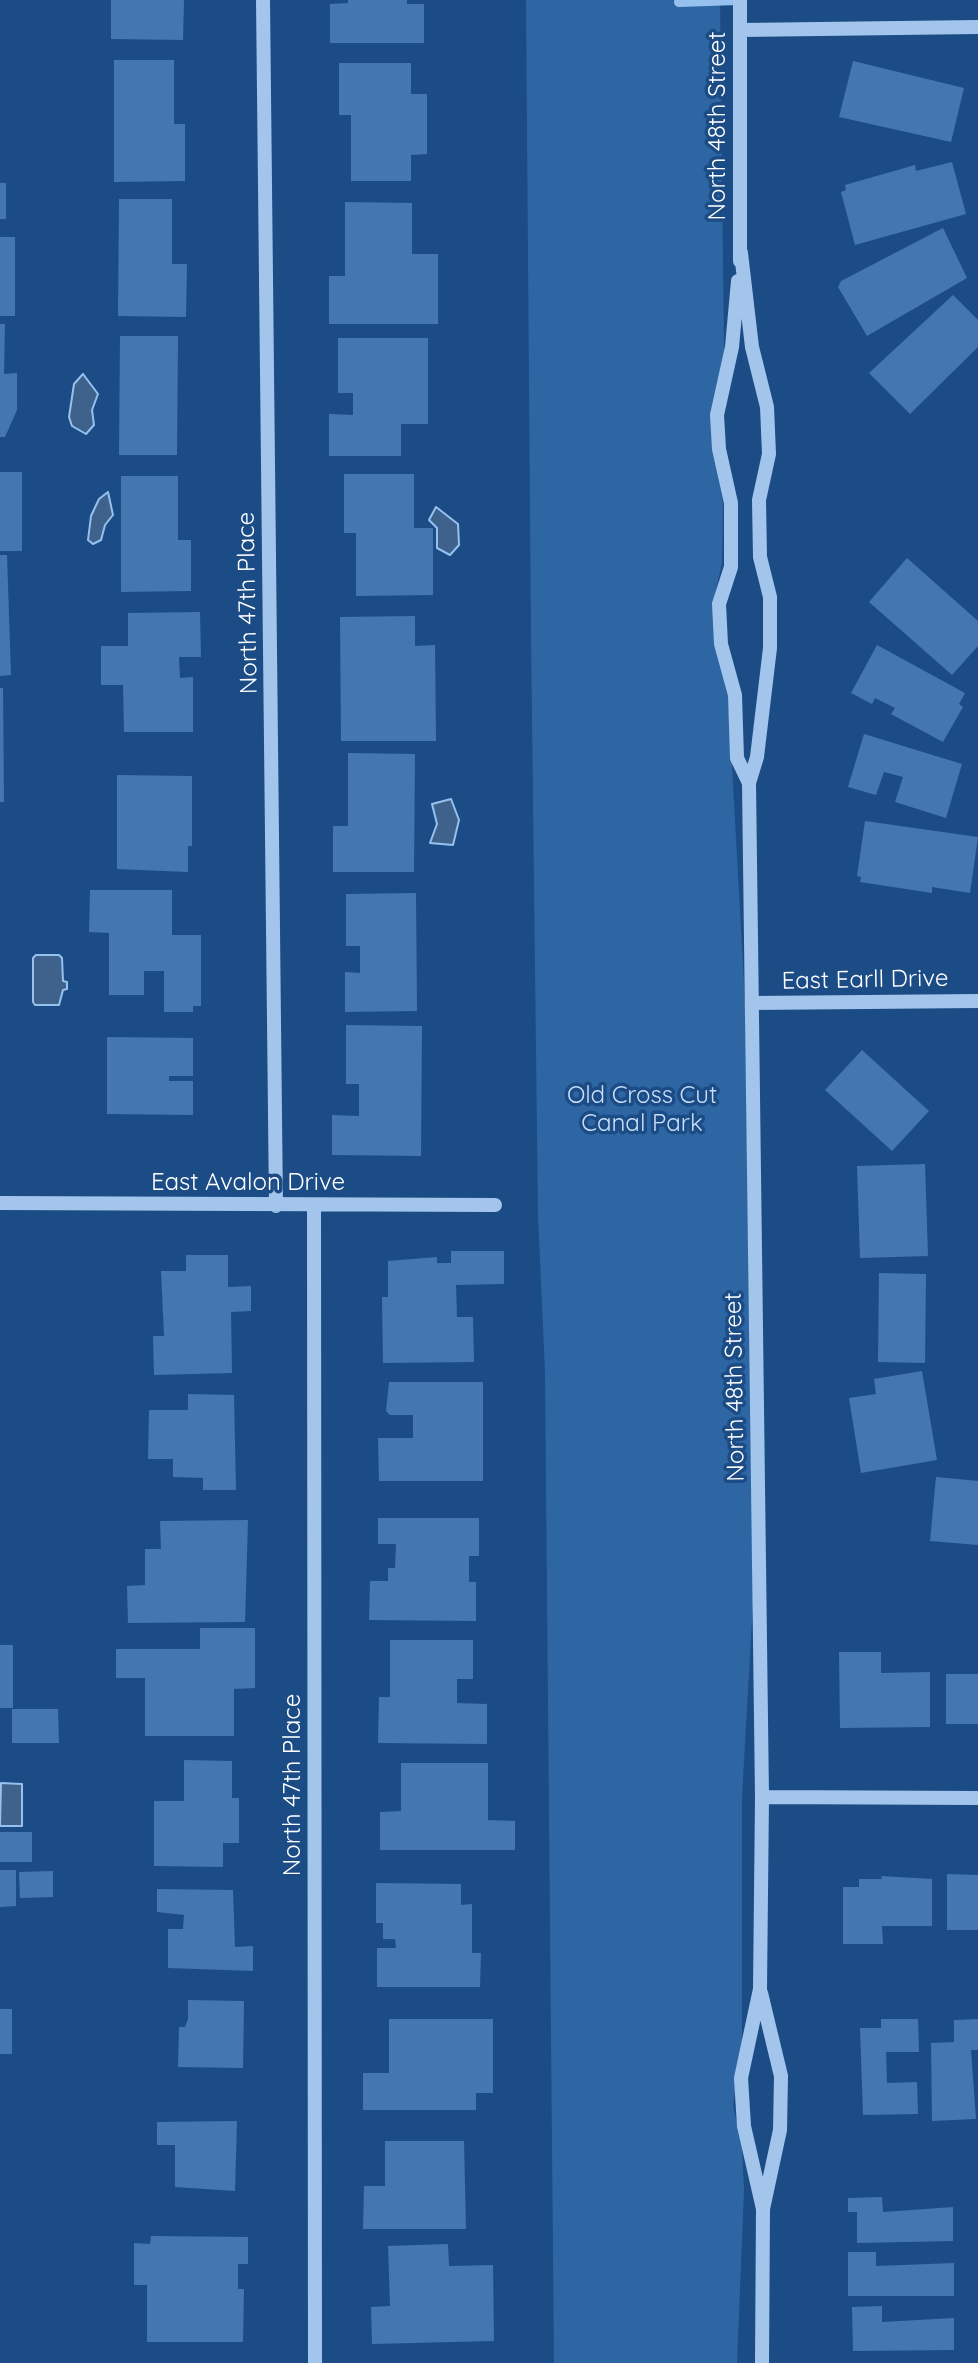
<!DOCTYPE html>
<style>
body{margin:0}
canvas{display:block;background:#1b4c86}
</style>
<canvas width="978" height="2363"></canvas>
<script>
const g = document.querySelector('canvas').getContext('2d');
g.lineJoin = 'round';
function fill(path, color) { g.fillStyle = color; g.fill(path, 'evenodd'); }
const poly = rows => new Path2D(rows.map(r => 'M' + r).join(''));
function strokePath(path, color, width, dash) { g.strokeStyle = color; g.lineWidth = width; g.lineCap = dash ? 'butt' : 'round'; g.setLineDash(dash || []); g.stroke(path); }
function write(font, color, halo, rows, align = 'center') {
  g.font = font + ' Quicksand,sans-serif'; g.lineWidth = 7; g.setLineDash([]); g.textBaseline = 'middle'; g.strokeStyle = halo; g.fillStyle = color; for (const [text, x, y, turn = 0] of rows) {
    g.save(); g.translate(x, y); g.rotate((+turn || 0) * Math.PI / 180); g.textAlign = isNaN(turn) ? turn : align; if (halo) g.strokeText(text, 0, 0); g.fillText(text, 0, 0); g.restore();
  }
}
const green = poly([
 [526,0,720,0,724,349,713,448,723,503,722,563,713,603,728,694,745,1002,753,1602,742,1796,742,2045,733,2105,742,2147,744,2190,737,2363,554,2363,545,1371,538,1215,531,633]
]);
const water = poly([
 [83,374,98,394,92,410,94,425,86,434,72,426,69,417,74,384,83,374],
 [108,492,113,515,105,525,101,540,93,544,88,540,91,516,99,499,108,492],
 [436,507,458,524,459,545,450,555,437,548,437,528,429,520,436,507],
 [451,799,459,820,453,845,430,843,437,824,432,804,451,799],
 [36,955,59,955,62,958,63,981,67,982,67,989,63,990,59,1005,35,1005,33,1002,33,958,36,955],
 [1,1783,22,1784,22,1826,0,1826,1,1783]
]);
const stream = poly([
 [679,2,737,0]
]);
const building = poly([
 [111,0,184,0,183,40,111,39],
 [348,0,407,0,407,4,424,4,424,43,330,43,330,4,348,3],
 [114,60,174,60,174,124,185,124,185,181,114,182],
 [853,61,964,88,951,142,839,117],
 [339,63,411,63,411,94,427,94,427,154,411,155,411,181,351,181,351,115,339,115],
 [952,162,966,214,855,245,841,192,846,190,845,185,915,165,916,171],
 [0,183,6,183,6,219,0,219],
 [119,199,172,199,172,264,187,264,186,317,118,316],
 [345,202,412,203,412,254,438,254,438,324,329,324,329,276,345,276],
 [943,228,967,278,867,336,838,287,841,281],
 [0,237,15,237,15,316,0,316],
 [953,295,978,320,978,347,910,414,869,373],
 [0,324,5,324,4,374,17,373,17,410,5,437,0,437],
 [120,336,178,336,177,455,119,455],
 [338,338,428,338,428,424,401,424,401,456,329,456,329,414,353,415,353,393,338,393],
 [0,472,22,472,22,551,0,551],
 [344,474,414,474,414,528,433,528,433,595,356,596,356,533,344,533],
 [121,476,178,476,178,540,191,540,191,591,121,592],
 [0,555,7,555,11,675,0,676],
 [907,558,978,621,978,646,952,675,869,602],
 [200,612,201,657,179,657,180,678,193,677,193,732,124,732,123,685,101,685,101,646,128,646,128,613],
 [415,616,415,646,435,645,436,741,341,741,340,617],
 [877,645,965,693,959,704,963,707,943,742,891,714,895,708,875,698,872,704,851,693],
 [0,688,3,688,4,802,0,802],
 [864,734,962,764,946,818,895,802,903,777,884,772,876,795,848,787],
 [348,753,415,754,414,872,333,872,333,826,348,826],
 [117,775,192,776,192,846,188,846,188,872,117,869],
 [865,821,978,837,970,893,932,887,932,893,860,882,861,877,857,876],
 [90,890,172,890,172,935,201,935,201,1006,193,1006,193,1012,164,1012,164,971,144,971,144,995,109,995,109,933,89,932],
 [416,893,417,1011,345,1012,345,972,360,973,360,946,346,946,346,894],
 [346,1025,422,1026,421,1156,332,1155,332,1115,359,1116,359,1084,346,1084],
 [107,1037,193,1038,193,1076,169,1076,169,1081,193,1081,193,1115,107,1114],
 [862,1050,929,1111,892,1151,825,1090],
 [925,1164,928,1256,860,1258,857,1166],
 [451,1251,504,1251,504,1284,456,1285,457,1317,473,1317,474,1362,383,1363,382,1297,388,1297,388,1261,437,1257,437,1263,451,1263],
 [186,1255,228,1255,228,1287,251,1286,251,1311,231,1312,232,1373,154,1375,153,1336,164,1336,161,1271,186,1271],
 [879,1273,926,1274,925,1363,878,1362],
 [922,1371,937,1460,861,1473,849,1398,876,1394,874,1379],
 [389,1382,483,1382,483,1481,379,1481,378,1438,413,1438,413,1415,390,1415,386,1411],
 [188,1394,234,1395,236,1490,203,1490,203,1478,173,1477,173,1459,148,1459,149,1410,188,1410],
 [936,1477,978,1481,978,1545,930,1541],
 [378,1518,479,1518,479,1556,469,1556,469,1582,476,1582,476,1621,369,1620,370,1581,388,1581,388,1568,395,1568,396,1544,378,1544],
 [248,1520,245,1622,128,1623,127,1586,145,1585,145,1549,161,1549,160,1521],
 [200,1628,255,1628,255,1688,234,1689,234,1736,145,1736,145,1678,116,1678,116,1649,200,1649],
 [390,1640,473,1640,473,1679,457,1679,457,1703,487,1704,487,1744,378,1743,379,1697,390,1697],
 [0,1645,13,1645,13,1708,0,1708],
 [839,1652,881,1652,881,1673,930,1672,930,1727,840,1728],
 [946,1674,978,1674,978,1724,946,1724],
 [12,1709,58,1709,59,1743,12,1743],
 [184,1760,232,1761,232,1798,239,1798,239,1843,223,1843,223,1867,154,1866,154,1801,184,1801],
 [401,1763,488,1763,488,1820,515,1821,515,1850,380,1850,380,1812,401,1811],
 [0,1832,32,1832,32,1862,0,1862],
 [0,1870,16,1870,16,1906,0,1907],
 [53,1871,53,1897,20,1898,19,1872],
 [947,1874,978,1875,978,1930,947,1930],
 [881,1876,932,1879,932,1926,882,1926,883,1944,843,1944,843,1887,859,1887,859,1879,882,1879],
 [376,1883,461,1884,461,1905,472,1904,472,1953,481,1953,480,1987,377,1987,377,1948,396,1948,395,1939,383,1939,383,1923,376,1923],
 [157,1889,233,1890,235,1947,253,1946,253,1971,168,1968,168,1929,183,1929,184,1915,157,1912],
 [188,2000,244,2001,243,2068,178,2067,179,2027,185,2027,188,2019],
 [0,2009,12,2009,12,2054,0,2054],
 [389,2019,493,2019,493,2093,476,2093,476,2110,363,2110,363,2073,389,2073],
 [881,2019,918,2019,919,2052,886,2052,887,2083,917,2082,918,2114,863,2115,860,2028,881,2028],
 [978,2019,978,2050,971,2050,976,2119,932,2121,931,2043,954,2042,954,2020],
 [237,2121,235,2191,175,2187,175,2145,157,2145,157,2122],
 [385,2141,464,2141,466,2229,363,2229,364,2186,385,2186],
 [882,2197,883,2212,953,2207,953,2241,857,2243,857,2212,848,2212,848,2198],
 [151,2236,248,2237,248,2264,238,2264,238,2289,244,2289,243,2342,147,2342,147,2285,134,2285,134,2243,150,2244],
 [448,2244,449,2266,493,2265,494,2341,372,2344,371,2307,390,2306,388,2246],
 [848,2252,876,2252,876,2266,954,2263,954,2296,848,2296],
 [882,2306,882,2322,954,2318,954,2350,853,2351,852,2307]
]);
const minor = poly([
 [263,0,276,1206],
 [740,30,978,27],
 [741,253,752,347,767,407,769,454,759,500,760,557,770,597,770,648,757,757,749,783,762,1797,760,1989,741,2078,744,2126,763,2209],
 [740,261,740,0],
 [738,281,732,347,717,415,719,449,731,503,731,567,719,604,721,644,735,695,737,758,749,783],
 [752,1003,978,1001],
 [0,1203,495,1205],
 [314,1206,315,2363],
 [762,1797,978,1798],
 [761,1993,781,2076,780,2130,763,2209,762,2363]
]);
const streetNames = [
 ["North 48th Street",718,126,-90],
 ["North 47th Place",248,603,-91],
 ["East Earll Drive",865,980,-1],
 ["East Avalon Drive",248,1183],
 ["North 48th Street",735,1387,-91],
 ["North 47th Place",293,1785,-90]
];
const parkNames = [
 ["Old Cross Cut",642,1096],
 ["Canal Park",642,1124]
];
fill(green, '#2e66a4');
fill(water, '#3e628c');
strokePath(water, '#96c0ee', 2);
strokePath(stream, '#96c0ee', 10);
fill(building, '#4476af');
strokePath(minor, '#a3c5eb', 14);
write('24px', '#fff', '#1b4c86', streetNames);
write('24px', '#c8dff8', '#1b4c86', parkNames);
</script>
